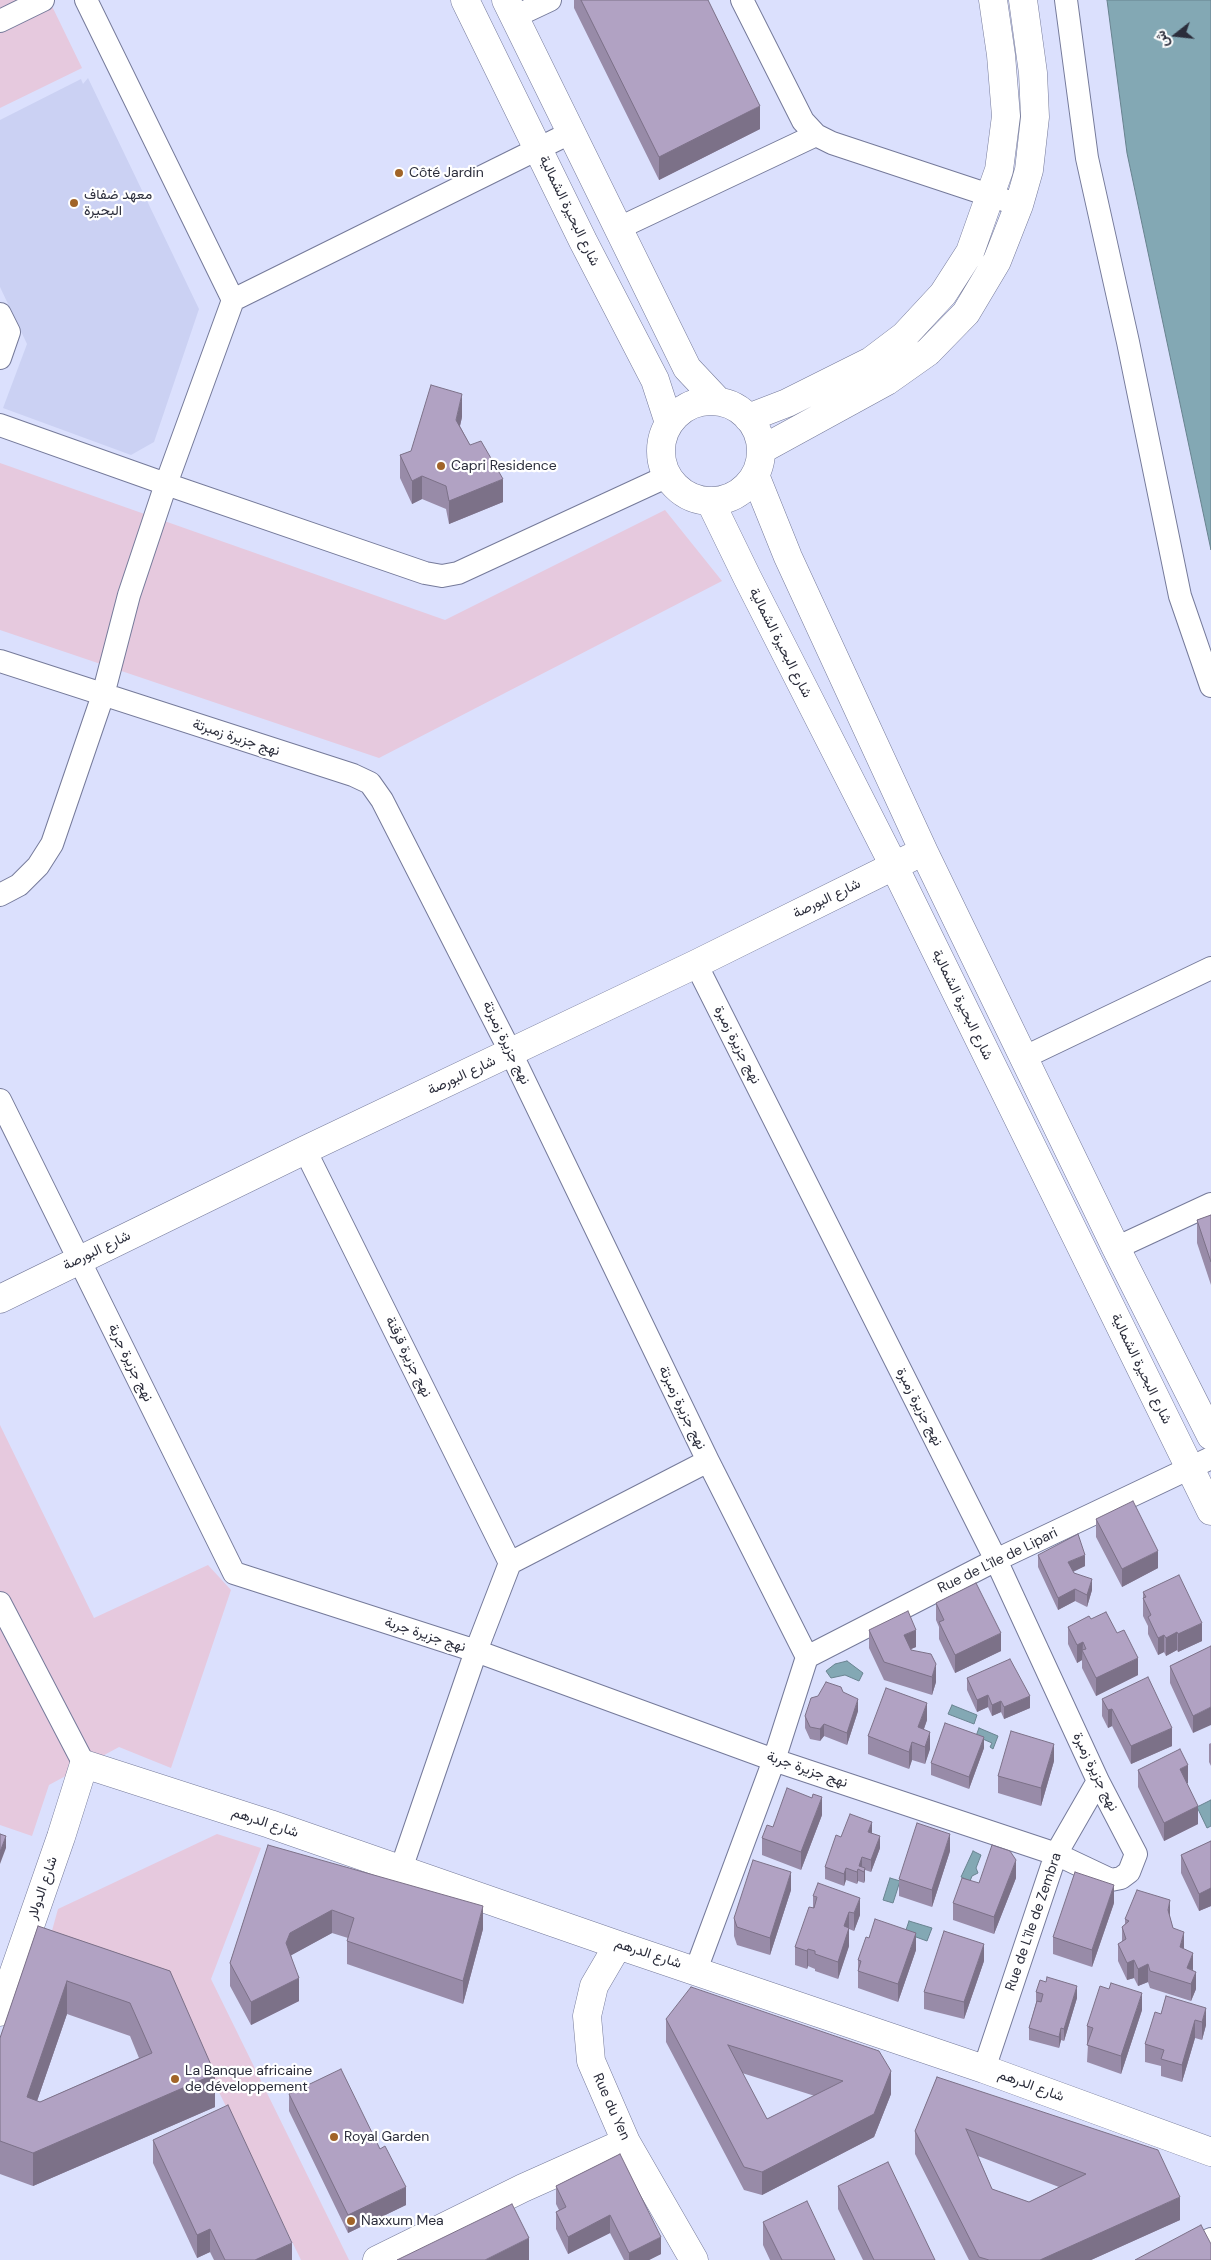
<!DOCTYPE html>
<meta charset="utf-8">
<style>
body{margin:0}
#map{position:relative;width:1211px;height:2260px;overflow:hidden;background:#dbe0fd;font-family:"DM Sans",Vazirmatn,sans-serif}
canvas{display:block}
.north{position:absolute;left:1151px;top:10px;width:50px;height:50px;-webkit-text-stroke:4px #fff;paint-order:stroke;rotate:254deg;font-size:14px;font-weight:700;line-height:20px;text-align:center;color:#2b2d3b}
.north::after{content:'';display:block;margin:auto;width:18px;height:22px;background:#2b2d3b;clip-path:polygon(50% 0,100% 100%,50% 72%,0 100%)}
</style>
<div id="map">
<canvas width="1211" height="2260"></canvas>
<div class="north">ش</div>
</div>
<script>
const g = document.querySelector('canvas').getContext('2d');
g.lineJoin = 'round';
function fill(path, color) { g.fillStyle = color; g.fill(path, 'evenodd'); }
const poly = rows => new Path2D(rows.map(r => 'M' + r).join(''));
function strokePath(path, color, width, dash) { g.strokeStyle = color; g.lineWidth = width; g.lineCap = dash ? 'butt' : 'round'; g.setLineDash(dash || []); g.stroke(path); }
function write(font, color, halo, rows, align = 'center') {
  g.font = font + ' "DM Sans",Vazirmatn,sans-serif'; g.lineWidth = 4.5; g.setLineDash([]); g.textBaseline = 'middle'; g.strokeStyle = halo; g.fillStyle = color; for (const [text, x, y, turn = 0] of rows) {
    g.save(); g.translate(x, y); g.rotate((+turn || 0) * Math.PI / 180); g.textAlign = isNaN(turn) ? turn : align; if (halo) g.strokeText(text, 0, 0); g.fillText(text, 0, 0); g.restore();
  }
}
const built = poly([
 [88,78,199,309,154,442,131,455,3,408,27,344,0,287,0,120,81,79,83,84]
]);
const green = poly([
 [0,0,49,0,82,68,0,108],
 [0,463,445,620,665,510,722,581,379,758,0,630],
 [0,1425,94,1618,208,1565,231,1590,171,1768,119,1747,49,1785,32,1836,0,1825],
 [217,1834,261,1848,211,1979,349,2260,301,2260,174,2000,45,1956,58,1909]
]);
const water = poly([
 [1107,0,1211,0,1211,550,1127,153,1107,0],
 [847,1661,863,1673,859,1681,845,1675,831,1678,826,1671,835,1664,847,1661],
 [952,1705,977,1715,974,1724,948,1714,952,1705],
 [979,1728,998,1736,993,1749,990,1747,992,1743,976,1736,979,1728],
 [1211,1800,1211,1826,1207,1828,1197,1807,1211,1800],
 [973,1851,981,1855,976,1868,978,1873,972,1876,970,1881,961,1877,973,1851],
 [890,1878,900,1881,893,1903,883,1900,890,1878],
 [909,1921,932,1928,927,1941,905,1933,909,1921]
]);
const street = poly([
 [742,0,803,121,816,135,832,143,1019,205],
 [1066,0,1087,158,1128,342,1180,596,1211,686],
 [514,17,550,0],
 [0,21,43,0],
 [617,229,816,135],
 [233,300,570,133],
 [0,314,9,332,0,358],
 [0,425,166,484,425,573,442,576,458,573,668,476],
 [0,661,353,775,370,783,382,800,511,1053,708,1461,807,1657],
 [0,895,19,885,38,866,52,844,103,695,129,595,166,484,233,300,86,0],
 [1025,1057,1211,968],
 [0,1100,234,1573,476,1651,774,1760,1056,1854,1111,1880,1121,1878,1129,1872,1136,1854,1098,1781,996,1560,696,964],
 [305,1150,510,1563],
 [1116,1248,1211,1204],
 [0,1603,84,1764],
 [807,1657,996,1560,1211,1458],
 [401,1869,476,1651,510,1563,708,1461],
 [696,1970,774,1760,807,1657],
 [984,2069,1056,1854,1098,1781],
 [1166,2260,1211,2239]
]);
const secondary = poly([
 [465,0,583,241,655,380,669,423],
 [506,0,687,368,718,401],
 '661 451a50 50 0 1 1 100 0a50 50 0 1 1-100 0Z',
 [748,418,787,403,871,361,904,336,943,294,970,252,999,170,1006,116,1001,55,993,0],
 [761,450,887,381,928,352,966,313,997,261,1019,205,1029,170,1035,117,1033,73,1023,0],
 [755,475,788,557,924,852,1116,1248,1211,1436],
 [710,501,747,577,894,866,1211,1511],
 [0,1299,305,1150,696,964,910,858],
 [618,1945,594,1986,587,2016,591,2061,626,2142,694,2260],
 [0,2012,61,1837,84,1764,270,1824,618,1945,984,2069,1211,2152],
 [377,2260,523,2188,626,2142]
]);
const wall = poly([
 [574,0,708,0,760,129,659,180,574,8],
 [462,417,460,426,470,445,503,502,449,524,446,509,422,499,412,504,400,478,400,455,411,451],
 [1211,1215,1211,1285,1197,1243,1197,1220],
 [1096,1519,1158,1568,1122,1587,1096,1537],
 [1038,1555,1085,1566,1073,1572,1092,1590,1087,1607,1075,1601,1058,1610,1038,1567],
 [1143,1592,1202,1641,1178,1652,1177,1650,1166,1656,1164,1652,1158,1655,1148,1634,1148,1626,1143,1616],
 [936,1603,1001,1651,955,1673,939,1639,939,1627,936,1620],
 [1091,1619,1138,1675,1096,1696,1082,1668,1082,1660,1077,1663,1068,1644,1068,1627],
 [869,1630,916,1647,911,1649,936,1682,932,1695,884,1680,869,1648],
 [1211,1646,1193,1733,1170,1683,1170,1666],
 [967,1678,1030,1708,1004,1719,1001,1712,992,1716,988,1707,977,1712,967,1690],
 [843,1692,858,1711,847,1745,824,1736,820,1741,810,1739,805,1728,805,1716],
 [1102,1699,1172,1746,1131,1764,1112,1726,1108,1728,1102,1716],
 [927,1720,924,1729,930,1749,925,1764,912,1760,909,1769,868,1754,868,1736],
 [1211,1743,1211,1766,1209,1762,1209,1744],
 [984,1748,969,1789,931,1775,931,1763],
 [1054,1761,1041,1806,998,1793,998,1776],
 [1138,1770,1188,1783,1187,1783,1198,1824,1164,1841,1138,1787],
 [822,1815,801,1870,762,1855,762,1838,773,1827],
 [872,1833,880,1848,871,1872,865,1870,865,1880,864,1883,858,1881,857,1884,846,1880,844,1886,825,1879,825,1867,841,1837],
 [1211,1841,1211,1906,1199,1911,1181,1873,1181,1855],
 [268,1845,483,1929,463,2004,347,1964,347,1941,348,1938,332,1933,291,1955,299,2001,251,2025,230,1986,230,1963],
 [950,1851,932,1907,899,1896,899,1879],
 [1016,1878,994,1934,953,1920,953,1903,979,1883],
 [791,1890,770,1955,737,1945,734,1936,734,1918],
 [813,1896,860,1915,854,1931,849,1929,849,1946,838,1979,815,1971,815,1969,808,1966,807,1969,795,1965,795,1947,813,1908],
 [1114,1903,1092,1967,1053,1954,1053,1937],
 [1170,1917,1173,1928,1184,1949,1193,1970,1196,1989,1191,2001,1150,1988,1148,1982,1138,1986,1134,1978,1127,1980,1118,1961,1118,1944,1122,1942,1122,1927,1125,1924,1125,1919],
 [38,1926,170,1971,215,2107,33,2186,0,2174,0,2038],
 [67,2014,130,2036,139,2058,40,2102,37,2101],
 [916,1950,898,2002,858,1988,858,1960],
 [984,1961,964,2019,924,2009,924,1992],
 [1046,1982,1077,1998,1064,2041,1061,2040,1059,2048,1029,2040,1029,2028,1036,2003,1036,1992],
 [1166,1996,1206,2025,1202,2040,1195,2038,1182,2082,1161,2076,1161,2066,1145,2062,1145,2044,1161,2014],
 [1142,2010,1121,2074,1087,2062,1088,2044,1087,2044,1087,2026],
 [666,2019,891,2094,874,2137,762,2195,744,2190,666,2042],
 [742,2073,815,2096,767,2119],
 [937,2077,1180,2220,1091,2260,969,2260,915,2154,915,2131],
 [978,2156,1059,2187,1029,2202,992,2189],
 [289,2094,406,2205,348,2233,289,2111],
 [153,2140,292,2260,214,2260,210,2252,197,2258,153,2163],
 [620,2154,661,2254,649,2260,624,2260,610,2233,568,2254,556,2229,556,2212,559,2210,556,2204,556,2186],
 [838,2186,935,2260,863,2260,838,2209],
 [763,2222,835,2260,770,2260,763,2245]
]);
const shadedWall = poly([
 [760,106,760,129,659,180,659,157],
 [462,394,462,417,456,443,456,420],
 [422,476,422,499,412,504,412,481],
 [503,479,503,502,449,524,449,501],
 [1158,1551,1158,1568,1122,1587,1122,1569],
 [1085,1555,1085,1566,1068,1574,1068,1562],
 [1092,1579,1092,1590,1087,1607,1087,1595],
 [1075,1589,1075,1601,1058,1610,1058,1598],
 [1202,1623,1202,1641,1178,1652,1178,1634],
 [916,1630,916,1647,904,1652,904,1635],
 [1177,1632,1177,1650,1166,1656,1166,1638],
 [1001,1633,1001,1651,955,1673,955,1655],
 [1164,1635,1164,1652,1158,1655,1158,1638],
 [1083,1642,1082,1660,1077,1663,1077,1645],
 [1138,1658,1138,1675,1096,1696,1096,1678],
 [936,1664,936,1682,932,1695,932,1677],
 [988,1695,988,1707,977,1712,977,1700],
 [1030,1696,1030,1708,1004,1719,1004,1707],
 [858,1699,858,1711,847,1745,847,1733],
 [1001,1701,1001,1712,992,1716,992,1705],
 [927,1703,927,1720,918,1745,918,1727],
 [1211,1707,1211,1725,1193,1733,1193,1716],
 [1112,1709,1112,1726,1108,1728,1108,1710],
 [824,1724,824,1736,820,1741,820,1729],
 [1172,1728,1172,1746,1131,1764,1131,1746],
 [930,1732,930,1749,925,1764,925,1747],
 [984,1737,984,1748,969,1789,969,1777],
 [912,1742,912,1760,909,1769,909,1752],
 [1054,1744,1054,1761,1041,1806,1041,1788],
 [1188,1765,1188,1783,1180,1786,1180,1769],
 [822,1797,822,1815,801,1870,801,1852],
 [1198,1806,1198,1824,1164,1841,1164,1823],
 [872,1822,872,1834,868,1832],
 [950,1834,950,1851,932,1907,932,1890],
 [6,1836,6,1848,0,1864,0,1852],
 [880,1836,880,1848,871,1872,871,1860],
 [862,1857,862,1869,859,1866],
 [1016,1860,1016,1878,994,1934,994,1917],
 [846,1868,846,1880,844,1886,844,1874],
 [865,1868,865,1880,864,1883,864,1872],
 [858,1869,858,1881,857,1884,857,1872],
 [791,1872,791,1890,770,1955,770,1938],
 [1114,1885,1114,1903,1092,1967,1092,1950],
 [1211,1888,1211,1906,1199,1911,1199,1894],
 [860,1898,860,1915,854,1931,854,1913],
 [1170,1900,1170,1917,1168,1928,1168,1910],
 [483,1906,483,1929,463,2004,463,1981],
 [332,1910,332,1933,290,1956,286,1943,290,1933],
 [849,1912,849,1946,838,1979,838,1962,844,1926],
 [1184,1932,1184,1949,1180,1947],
 [916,1933,916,1950,898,2002,898,1984],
 [984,1944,984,1961,964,2019,964,2002],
 [808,1949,808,1966,807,1969,807,1951],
 [1193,1953,1193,1970,1187,1968],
 [1134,1960,1134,1978,1127,1980,1127,1963],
 [1148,1964,1148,1982,1138,1986,1138,1969],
 [1196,1972,1196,1989,1191,2001,1191,1984],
 [299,1978,299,2001,251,2025,251,2002],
 [67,1981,67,2014,27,2130,27,2097],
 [1077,1986,1077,1998,1064,2041,1064,2029],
 [1142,1993,1142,2010,1121,2074,1121,2056],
 [1206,2008,1206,2025,1202,2040,1202,2022],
 [1195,2020,1195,2038,1182,2082,1182,2065],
 [1061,2028,1061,2040,1059,2048,1059,2037],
 [891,2071,891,2094,874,2137,762,2195,762,2172],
 [215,2074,215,2107,33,2186,33,2153],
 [406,2187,406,2205,348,2233,348,2215],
 [1180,2197,1180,2220,1091,2260,1040,2260],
 [610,2215,610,2233,568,2254,568,2237],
 [210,2229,210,2252,197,2258,197,2235],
 [661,2237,661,2254,649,2260,629,2260,629,2253],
 [529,2238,529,2260,485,2260],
 [292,2243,292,2260,255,2260]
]);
const building = poly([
 [581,0,708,0,760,106,659,157,581,0],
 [431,385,462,394,456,420,470,445,481,441,503,479,449,501,446,486,422,476,412,481,400,455,411,451,431,385],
 [1211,1215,1211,1262,1197,1220,1211,1215],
 [1133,1501,1158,1551,1122,1569,1096,1519,1133,1501],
 [1078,1534,1085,1555,1068,1562,1074,1573,1092,1579,1087,1595,1075,1589,1058,1598,1038,1555,1078,1534],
 [1179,1575,1202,1623,1178,1634,1177,1632,1166,1638,1164,1635,1158,1638,1148,1617,1151,1615,1143,1598,1146,1597,1143,1592,1179,1575],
 [976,1583,1001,1633,955,1655,939,1622,944,1620,936,1603,976,1583],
 [908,1611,916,1630,904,1635,911,1650,931,1654,936,1664,932,1677,884,1662,869,1630,908,1611],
 [1106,1612,1117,1633,1124,1630,1138,1658,1096,1678,1082,1650,1086,1649,1083,1642,1077,1645,1068,1627,1089,1616,1091,1619,1106,1612],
 [1211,1646,1211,1707,1193,1716,1170,1666,1211,1646],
 [1010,1659,1030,1696,1004,1707,1001,1701,992,1705,988,1695,977,1700,967,1678,1010,1659],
 [1148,1677,1172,1728,1131,1746,1112,1709,1108,1710,1102,1699,1148,1677],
 [826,1682,841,1687,843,1692,858,1699,847,1733,824,1724,820,1729,810,1727,805,1716,811,1698,818,1696,826,1682],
 [886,1688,927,1703,918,1727,930,1732,925,1747,912,1742,909,1752,868,1736,886,1688],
 [945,1723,984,1737,969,1777,931,1763,945,1723],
 [1011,1731,1054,1744,1041,1788,998,1776,1011,1731],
 [1180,1749,1188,1765,1180,1769,1198,1806,1164,1823,1138,1770,1180,1749],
 [787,1788,812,1798,813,1794,822,1797,801,1852,762,1838,767,1825,773,1827,787,1788],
 [850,1814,872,1822,868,1832,880,1836,871,1860,862,1857,859,1866,865,1868,864,1872,858,1869,857,1872,846,1868,844,1874,825,1867,836,1835,841,1837,850,1814],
 [917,1823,950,1834,932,1890,899,1879,917,1823],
 [0,1834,6,1836,0,1852,0,1834],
 [1211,1841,1211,1888,1199,1894,1181,1855,1211,1841],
 [268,1845,483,1906,463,1981,347,1941,354,1918,332,1910,290,1933,286,1943,299,1978,251,2002,230,1963,268,1845],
 [992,1845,1010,1851,1016,1860,994,1917,953,1903,962,1878,979,1883,992,1845],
 [753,1860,791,1872,770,1938,737,1927,734,1918,753,1860],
 [1075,1872,1114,1885,1092,1950,1053,1937,1075,1872],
 [818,1883,860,1898,854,1913,849,1912,844,1926,849,1928,838,1962,815,1954,815,1951,808,1949,807,1951,795,1947,809,1907,814,1908,817,1897,813,1896,818,1883],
 [1137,1890,1170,1900,1168,1910,1173,1928,1184,1932,1180,1947,1193,1953,1187,1968,1196,1972,1191,1984,1150,1971,1148,1964,1138,1969,1134,1960,1127,1963,1118,1944,1126,1939,1122,1927,1129,1921,1125,1919,1137,1890],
 [875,1919,916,1933,898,1984,858,1971,861,1961,858,1960,866,1937,869,1938,875,1919],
 [38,1926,170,1971,215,2074,33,2153,0,2141,0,2038,38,1926],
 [67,1981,130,2003,152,2053,40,2102,27,2097,67,1981],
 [944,1931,984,1944,964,2002,924,1992,944,1931],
 [1047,1977,1077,1986,1064,2029,1061,2028,1059,2037,1029,2028,1037,2001,1041,2002,1043,1994,1036,1992,1040,1980,1046,1982,1047,1977],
 [1111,1983,1142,1993,1121,2056,1087,2045,1093,2028,1087,2026,1100,1986,1109,1989,1111,1983],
 [691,1987,879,2051,891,2071,874,2114,762,2172,744,2167,666,2019,691,1987],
 [728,2045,843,2081,767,2119,728,2045],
 [1166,1996,1206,2008,1202,2022,1195,2020,1182,2065,1161,2059,1164,2050,1145,2044,1155,2012,1161,2014,1166,1996],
 [341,2069,380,2149,385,2146,406,2187,348,2215,289,2094,341,2069],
 [937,2077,1158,2150,1180,2197,1040,2260,989,2260,979,2257,915,2131,937,2077],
 [966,2129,1086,2174,1029,2202,992,2189,966,2129],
 [228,2105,292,2243,255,2260,225,2260,210,2229,197,2235,153,2140,228,2105],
 [620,2154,661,2237,629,2253,610,2215,568,2237,556,2212,566,2207,556,2186,620,2154],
 [888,2162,935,2260,874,2260,838,2186,888,2162],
 [807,2201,835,2260,782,2260,763,2222,807,2201],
 [512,2204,529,2238,485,2260,397,2260,512,2204],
 [1201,2225,1211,2244,1211,2260,1135,2260,1201,2225]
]);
const markers = [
 [399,173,5,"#a16428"],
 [74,203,5,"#a16428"],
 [441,466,5,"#a16428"],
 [175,2079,5,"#a16428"],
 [334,2137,5,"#a16428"],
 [351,2221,5,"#a16428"]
];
const poiNames = [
 ["Côté Jardin",409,173],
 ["معهد ضفاف",84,195],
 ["البحيرة",84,211],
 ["Capri Residence",451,466],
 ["La Banque africaine",185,2071],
 ["de développement",185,2087],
 ["Royal Garden",344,2137],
 ["Naxxum Mea",361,2221]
];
const streetNames = [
 ["شارع البحيرة الشمالية",569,211,64],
 ["شارع البحيرة الشمالية",780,643,63],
 ["نهج جزيرة زمبرتة",236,738,18],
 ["شارع البورصة",827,899,-26],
 ["شارع البحيرة الشمالية",962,1005,64],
 ["نهج جزيرة زمبرتة",506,1043,64],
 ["نهج جزيرة زمبرة",737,1045,63],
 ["شارع البورصة",462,1076,-25],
 ["شارع البورصة",97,1251,-26],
 ["نهج جزيرة قرقنة",408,1357,64],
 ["نهج جزيرة جربة",130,1363,64],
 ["شارع البحيرة الشمالية",1141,1369,64],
 ["نهج جزيرة زمبرة",919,1407,63],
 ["نهج جزيرة زمبرتة",682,1408,64],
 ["Rue de L'île de Lipari",998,1561,-26],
 ["نهج جزيرة جربة",425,1635,18],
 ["نهج جزيرة جربة",807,1770,19],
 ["نهج جزيرة زمبرة",1095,1772,64],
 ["شارع الدرهم",265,1823,18],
 ["شارع الدولار",43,1888,-71],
 ["Rue de L'île de Zembra",1034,1922,-71],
 ["شارع الدرهم",648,1954,18],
 ["شارع الدرهم",1031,2086,20],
 ["Rue du Yen",611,2107,66]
];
fill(built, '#cbd1f3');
fill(green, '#e6c9de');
fill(water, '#83a8b4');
strokePath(water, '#698390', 1);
strokePath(street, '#757a9a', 24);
strokePath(secondary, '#757a9a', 29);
strokePath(street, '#fff', 22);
strokePath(secondary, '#fff', 28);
fill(wall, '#988ba8');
fill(shadedWall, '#7c7188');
fill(building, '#b1a2c3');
strokePath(building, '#7c7188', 1);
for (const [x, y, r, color] of markers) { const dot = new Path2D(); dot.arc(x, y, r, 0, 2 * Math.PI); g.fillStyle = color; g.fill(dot); strokePath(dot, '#fff', 2); }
write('14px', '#2b2d3b', '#fff', poiNames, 'left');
write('14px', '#2b2d3b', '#fff', streetNames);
</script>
